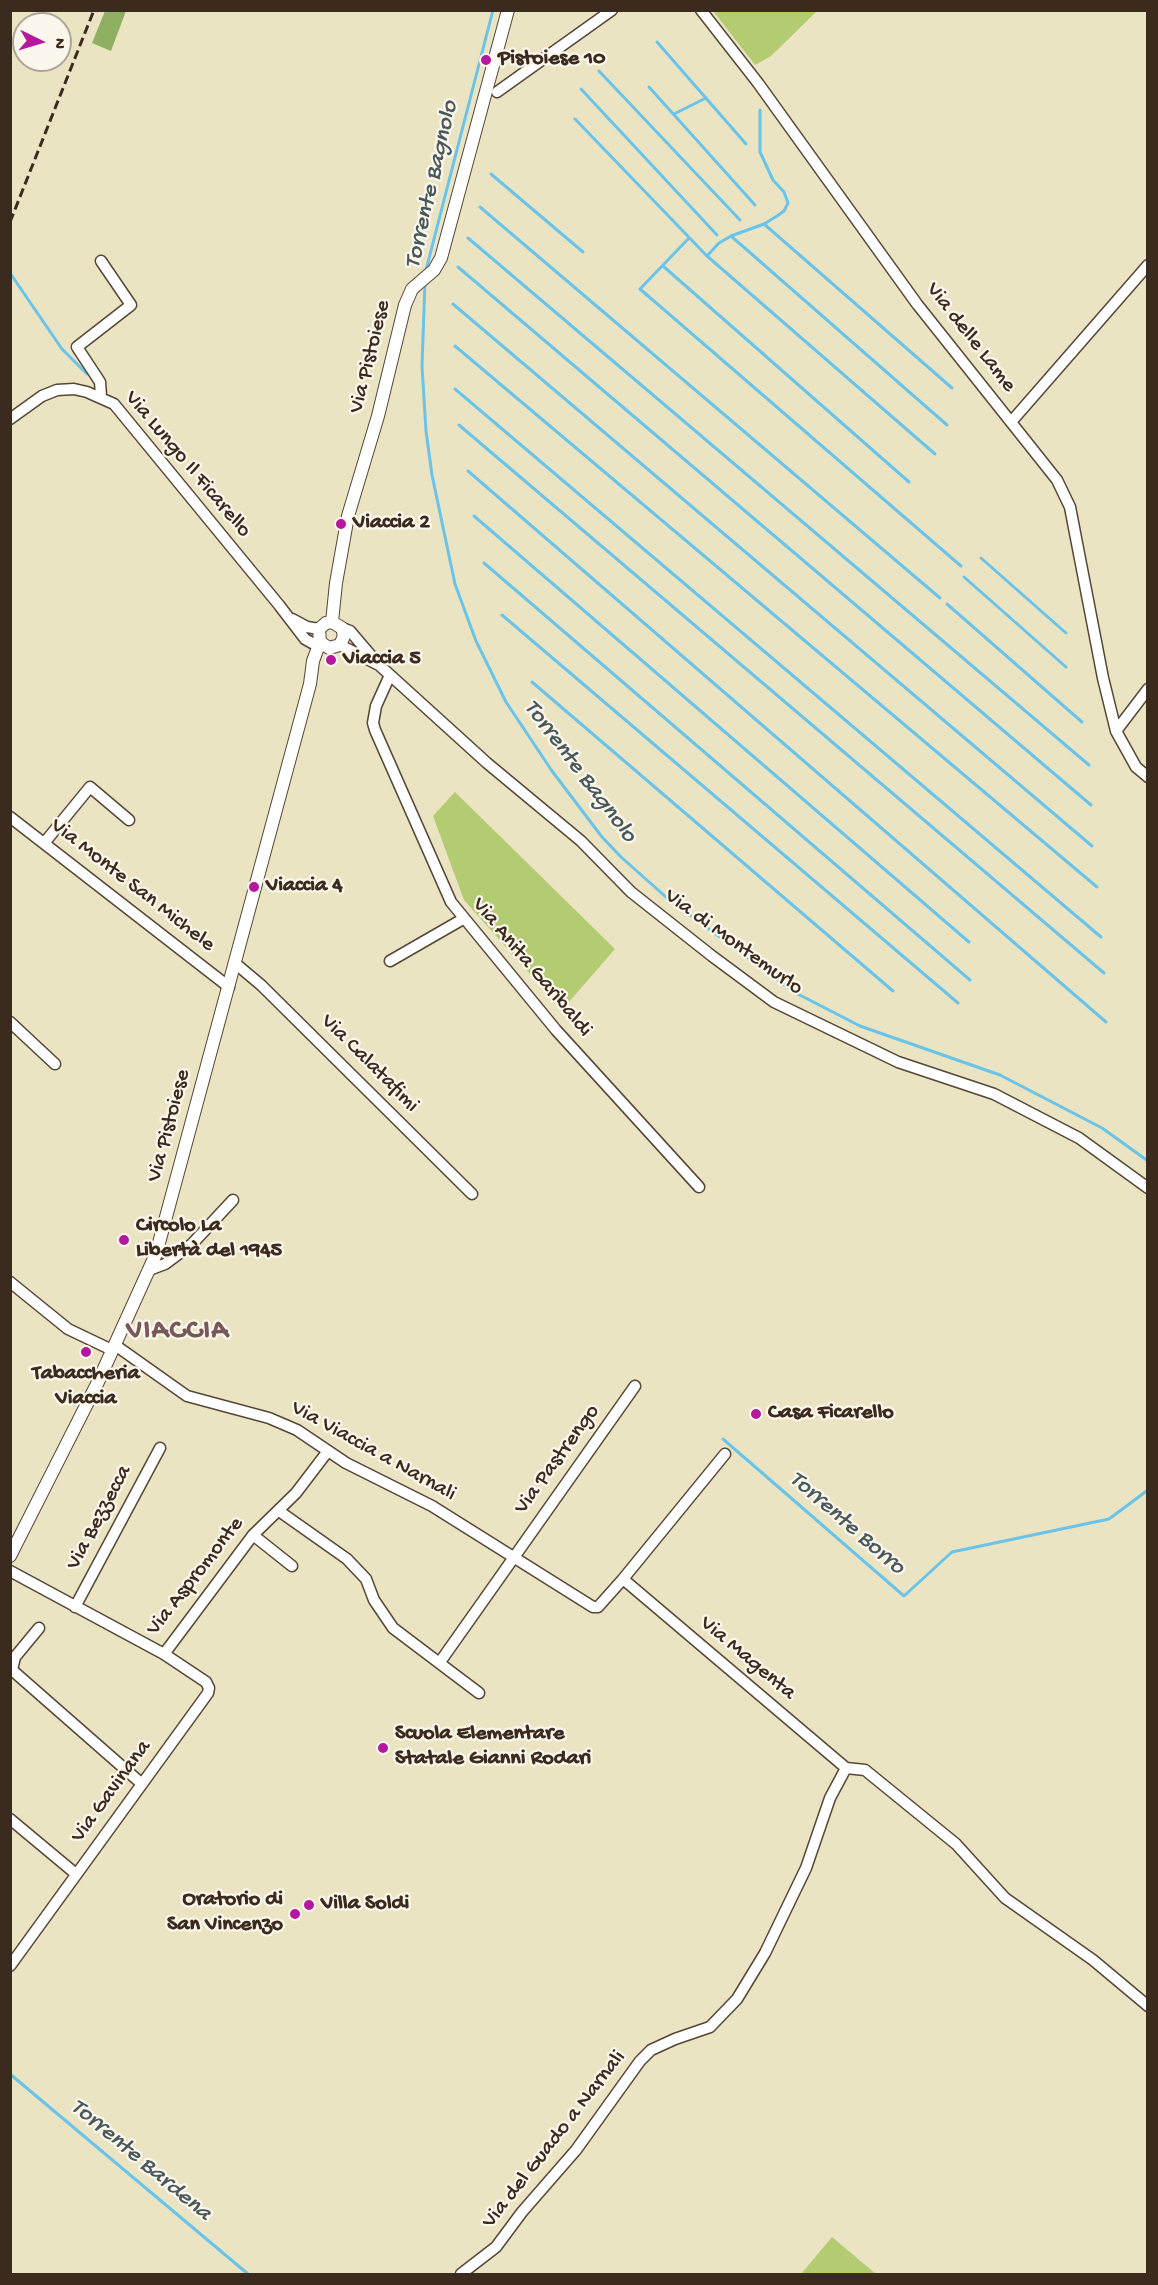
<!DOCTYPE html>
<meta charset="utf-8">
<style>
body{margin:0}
#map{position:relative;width:1158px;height:2285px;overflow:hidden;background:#ebe4c3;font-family:"Gochi Hand",sans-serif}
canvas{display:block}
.frame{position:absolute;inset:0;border:12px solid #3b2a1e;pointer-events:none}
.north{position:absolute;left:12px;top:12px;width:60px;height:60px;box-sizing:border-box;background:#fbf7ec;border:2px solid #aea59a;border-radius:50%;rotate:95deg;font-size:16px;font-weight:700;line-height:24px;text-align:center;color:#3b2a1e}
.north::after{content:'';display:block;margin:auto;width:21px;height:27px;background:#b5179e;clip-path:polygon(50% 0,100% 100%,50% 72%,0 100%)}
</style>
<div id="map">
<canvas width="1158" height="2285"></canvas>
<div class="frame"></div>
<div class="north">N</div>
</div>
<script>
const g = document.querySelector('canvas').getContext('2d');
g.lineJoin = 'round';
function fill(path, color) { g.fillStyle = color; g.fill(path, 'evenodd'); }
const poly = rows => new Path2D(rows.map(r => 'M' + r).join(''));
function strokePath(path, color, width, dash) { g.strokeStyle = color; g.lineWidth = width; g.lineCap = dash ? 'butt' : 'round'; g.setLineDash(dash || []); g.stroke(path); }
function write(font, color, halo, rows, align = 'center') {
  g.font = font + ' "Gochi Hand",sans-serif'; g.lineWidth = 4.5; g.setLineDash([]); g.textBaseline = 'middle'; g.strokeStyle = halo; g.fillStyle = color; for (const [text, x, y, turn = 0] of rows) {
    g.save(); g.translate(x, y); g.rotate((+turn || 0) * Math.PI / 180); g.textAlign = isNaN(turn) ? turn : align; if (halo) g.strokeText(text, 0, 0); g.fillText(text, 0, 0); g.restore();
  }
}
const green = poly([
 [710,11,817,11,771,56,755,65,713,11],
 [455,792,615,949,562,1010,464,900,433,816],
 [832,2237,876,2274,801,2274]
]);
const forest = poly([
 [105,11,126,11,111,51,92,43]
]);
const stream = poly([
 [657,42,746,144],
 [599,71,740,220],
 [649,87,755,205],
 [581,89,717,235],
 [674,114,706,98],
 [575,119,707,256,935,454],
 [491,174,583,252],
 [480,207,940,598],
 [764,224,952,388],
 [731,236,947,425],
 [468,238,1089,765],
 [689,238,640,289,961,566],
 [707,256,719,243,731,236,764,224,777,216,784,211,788,203,784,192,773,180,760,152,760,110],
 [663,266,909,482],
 [458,267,1091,805],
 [426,270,493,10],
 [10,273,62,349,87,374],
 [425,282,422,366,426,431,432,475,455,584,476,641,506,702,552,771,602,837,621,857,666,897,794,992,860,1026,1000,1075,1102,1128,1148,1161],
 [453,304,1092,846],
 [455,346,1097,887],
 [455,389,1101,937],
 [459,425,1104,973],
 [468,471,1106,1022],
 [474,516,969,942],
 [981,558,1066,633],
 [484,563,970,980],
 [964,577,1066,667],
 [947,604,1082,722],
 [502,615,958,1003],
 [532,682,893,991],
 [723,1439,904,1596,952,1552,1109,1519,1148,1490],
 [10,2074,248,2274]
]);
const minor = poly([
 [701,10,758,83,917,304,1057,480,1070,507,1103,678,1116,731,1136,767,1148,777],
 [497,92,612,10],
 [101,396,100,382,77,347,131,305,101,261],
 [10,419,42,396,57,390,74,389,87,392,114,404,279,605,305,639,312,643,320,642],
 [1011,422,1148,265],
 [292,619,307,627,319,629],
 [342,628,350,631,379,665,487,763,581,841,631,892,712,956,774,1002,898,1062,994,1094,1079,1138,1148,1188],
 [340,645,377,664],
 [390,675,376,706,373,723,375,730,451,902,556,1030,699,1187],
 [1116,731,1148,689],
 [10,817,229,987],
 [45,842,90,787,129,820],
 [390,961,463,919],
 [236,964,261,985,472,1194],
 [10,1022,55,1064],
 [149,1270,165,1264,192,1244,233,1200],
 [10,1282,68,1329,112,1350],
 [115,1345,187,1396,269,1418,297,1430,346,1463,432,1506,593,1607,598,1607,623,1579,725,1454],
 [279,1511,347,1559,366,1579,374,1600,393,1628,479,1693],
 [253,1535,292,1566],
 [10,1571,164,1654,206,1682,209,1688,208,1693,10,1966],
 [623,1579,846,1768],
 [75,1607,160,1448],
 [39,1628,15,1657,12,1670,142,1784],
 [164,1654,253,1535,296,1493,328,1451],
 [440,1662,635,1386],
 [846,1768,865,1770,956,1844,1005,1898,1093,1960,1148,2006],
 [10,1819,76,1874],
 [461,2274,496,2247,522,2212,576,2150,640,2061,651,2050,675,2039,710,2027,737,1999,765,1953,806,1868,830,1798,846,1768]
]);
const major = poly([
 [332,622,336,583,348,516,378,416,405,305,412,289,434,270,441,258,508,10],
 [10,1556,97,1384,156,1254,310,684,313,661,320,642,319,629,326,623,332,622,342,628,344,636,340,645,329,648,320,642]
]);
const rail = poly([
 [10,222,94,10]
]);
const markers = [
 [486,60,6,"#b5179e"],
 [341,524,6,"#b5179e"],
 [331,660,6,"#b5179e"],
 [254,887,6,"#b5179e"],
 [124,1240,6,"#b5179e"],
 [86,1352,6,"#b5179e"],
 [756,1414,6,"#b5179e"],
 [383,1748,6,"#b5179e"],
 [309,1905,6,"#b5179e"],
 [295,1914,6,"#b5179e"]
];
const poiNames = [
 ["Pistoiese 10",498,60],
 ["Viaccia 2",353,524],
 ["Viaccia 5",343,660],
 ["Viaccia 4",266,887],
 ["Circolo La",136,1227],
 ["Libertà del 1945",136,1252],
 ["Tabaccheria",86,1375,"center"],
 ["Viaccia",86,1400,"center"],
 ["Casa Ficarello",768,1414],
 ["Scuola Elementare",395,1735],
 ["Statale Gianni Rodari",395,1760],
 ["Oratorio di",283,1901,"right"],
 ["San Vincenzo",283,1926,"right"],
 ["Villa Soldi",321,1905]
];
const streetNames = [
 ["Via delle Lame",970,338,52],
 ["Via Pistoiese",371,357,-76],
 ["Via Lungo Il Ficarello",187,465,50],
 ["Via Monte San Michele",132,886,38],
 ["Via di Montemurlo",733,943,36],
 ["Via Anita Garibaldi",531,968,50],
 ["Via Calatafimi",369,1064,45],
 ["Via Pistoiese",170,1126,-75],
 ["Via Viaccia a Narnali",373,1452,29],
 ["Via Pastrengo",558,1460,-54],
 ["Via Bezzecca",100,1518,-62],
 ["Via Aspromonte",196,1577,-52],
 ["Via Magenta",747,1659,40],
 ["Via Gavinana",112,1792,-54],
 ["Via del Guado a Narnali",555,2140,-52]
];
const waterNames = [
 ["Torrente Bagnolo",433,185,-77],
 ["Torrente Bagnolo",579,772,53],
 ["Torrente Borro",846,1524,41],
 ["Torrente Bardena",140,2161,40]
];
const districtNames = [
 ["VIACCIA",178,1333]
];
fill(green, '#b4cc71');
fill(forest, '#8fb063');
strokePath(stream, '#6ac3e8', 3);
strokePath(minor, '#554637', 13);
strokePath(major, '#554637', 14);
strokePath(minor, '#fff', 10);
strokePath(major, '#fff', 12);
strokePath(rail, '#3b2a1e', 3, [9, 4.5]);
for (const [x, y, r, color] of markers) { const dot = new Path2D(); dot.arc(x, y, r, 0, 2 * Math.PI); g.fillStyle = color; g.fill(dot); strokePath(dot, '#fbf7ec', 2); }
write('bold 22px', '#3b2a1e', '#fbf7ec', poiNames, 'left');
write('22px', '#3b2a1e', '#fbf7ec', streetNames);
write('italic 24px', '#49585b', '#fbf7ec', waterNames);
g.letterSpacing = '1.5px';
write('bold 28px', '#765958', '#fbf7ec', districtNames);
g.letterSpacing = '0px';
</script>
